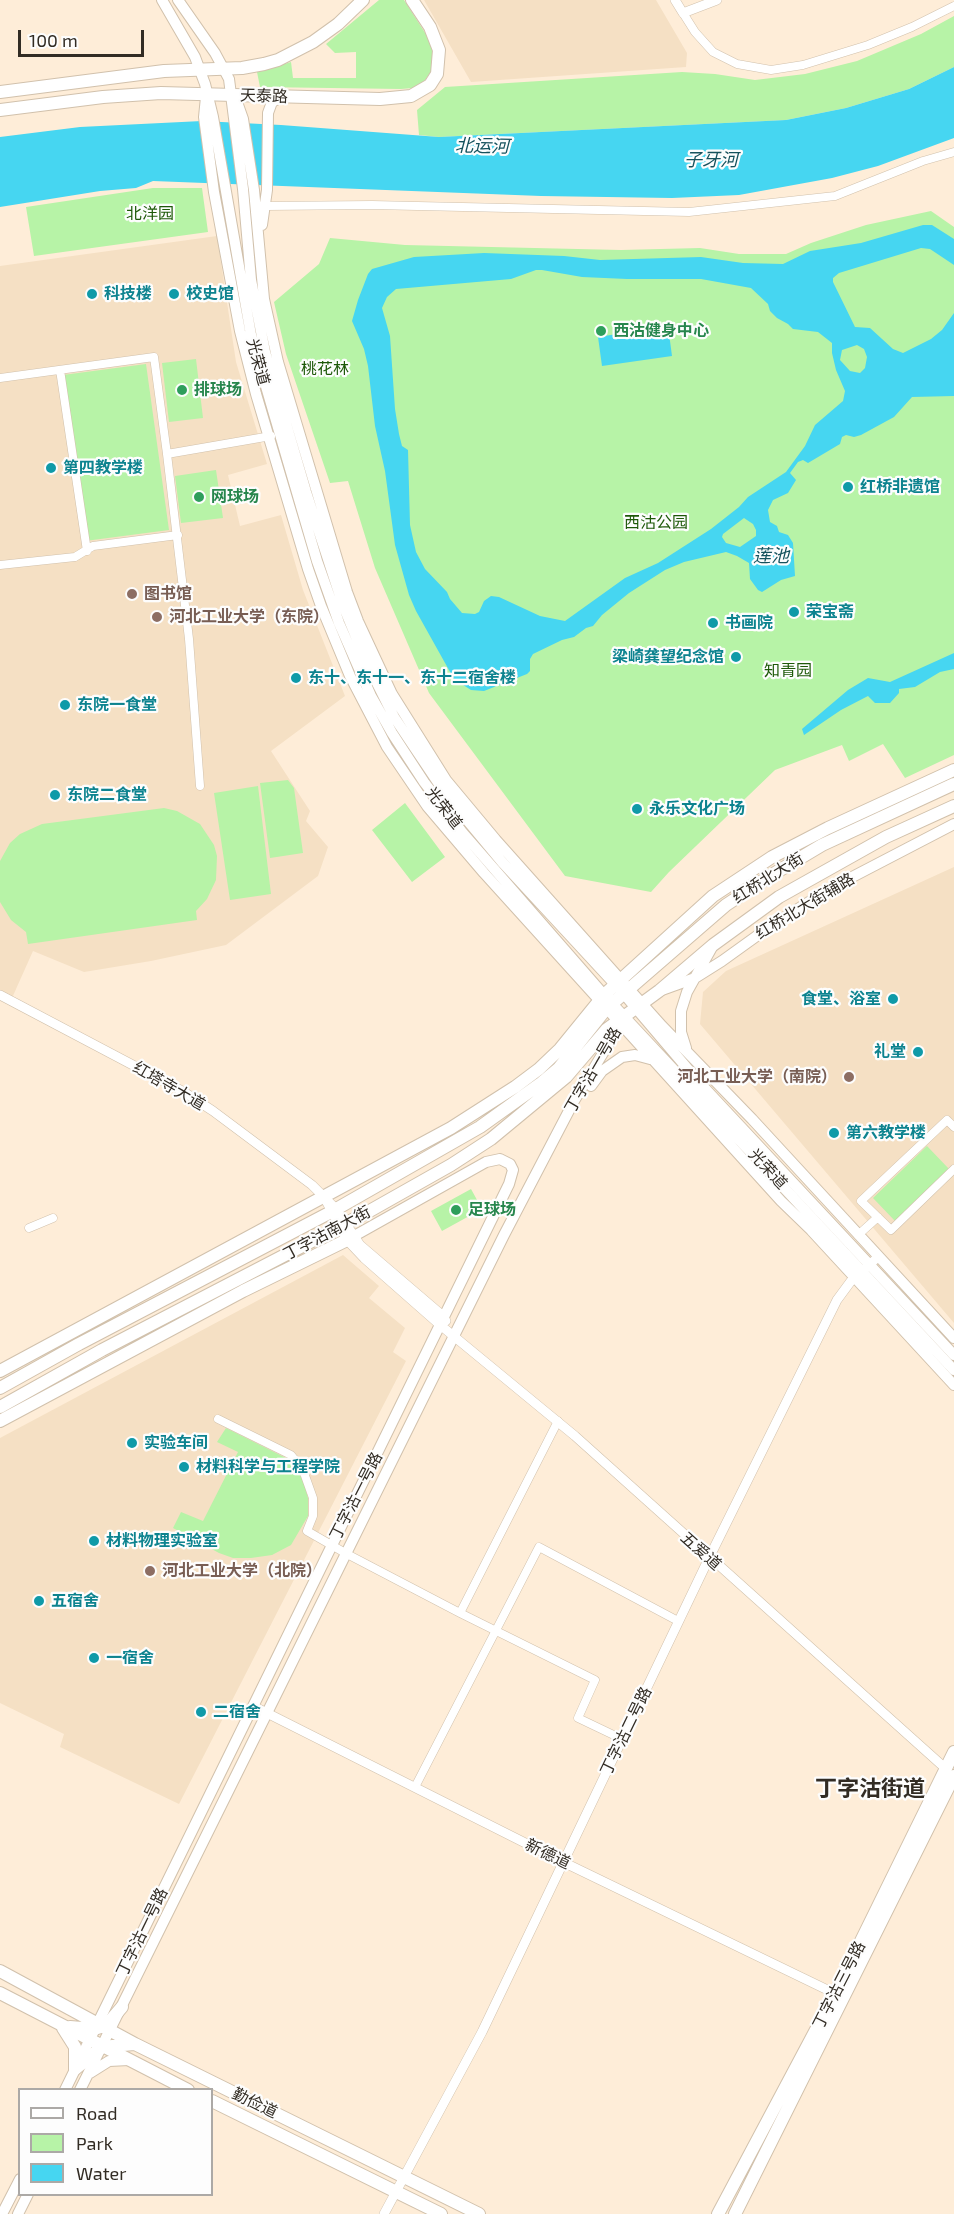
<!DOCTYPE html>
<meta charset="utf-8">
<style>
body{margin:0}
#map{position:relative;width:954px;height:2214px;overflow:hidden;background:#feedd8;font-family:"Exo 2",sans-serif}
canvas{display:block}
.legend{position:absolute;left:18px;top:2088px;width:195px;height:108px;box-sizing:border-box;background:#fdfdfd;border:2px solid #aca9a6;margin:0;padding:8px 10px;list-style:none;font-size:18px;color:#322c24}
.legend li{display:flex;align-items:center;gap:12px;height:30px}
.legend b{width:30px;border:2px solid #aca9a6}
.scale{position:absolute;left:18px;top:30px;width:126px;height:27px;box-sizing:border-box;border:3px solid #322c24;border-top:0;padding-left:8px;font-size:18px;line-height:21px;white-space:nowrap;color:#322c24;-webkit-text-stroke:4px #fdfdfd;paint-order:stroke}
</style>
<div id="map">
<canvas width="954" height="2214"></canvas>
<ul class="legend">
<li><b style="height:8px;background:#fff"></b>Road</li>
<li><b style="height:16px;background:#b7f3a7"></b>Park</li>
<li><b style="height:16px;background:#46d6f1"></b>Water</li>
</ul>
<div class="scale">100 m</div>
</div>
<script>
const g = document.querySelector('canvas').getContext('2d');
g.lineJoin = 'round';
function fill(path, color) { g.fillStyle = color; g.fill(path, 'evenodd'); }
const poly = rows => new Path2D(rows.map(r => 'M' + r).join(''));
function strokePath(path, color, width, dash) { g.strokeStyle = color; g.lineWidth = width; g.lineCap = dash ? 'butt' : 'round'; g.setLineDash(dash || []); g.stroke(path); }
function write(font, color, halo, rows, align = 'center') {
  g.font = font + ' "Exo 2","Noto Sans SC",sans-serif'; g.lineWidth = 4.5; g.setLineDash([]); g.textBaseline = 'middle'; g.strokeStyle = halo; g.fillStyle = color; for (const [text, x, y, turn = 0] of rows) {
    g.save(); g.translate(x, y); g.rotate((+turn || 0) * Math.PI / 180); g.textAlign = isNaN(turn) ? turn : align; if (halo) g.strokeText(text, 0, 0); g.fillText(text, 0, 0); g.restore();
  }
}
const built = poly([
 [424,0,656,0,687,53,686,67,471,82],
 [217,236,236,362,267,464,228,475,240,526,281,515,303,590,345,696,271,751,310,811,306,821,328,847,318,876,226,945,151,961,84,972,33,951,12,998,0,993,0,266],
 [954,867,954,1323,700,1024,703,992,726,971],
 [343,1255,379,1286,369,1298,405,1328,393,1352,406,1361,179,1804,60,1747,64,1734,0,1703,0,1438]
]);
const green = poly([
 [379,0,404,0,431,42,434,53,432,70,423,83,413,88,401,89,260,87,257,72,291,62,293,78,356,78,356,52,335,53,326,44],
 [954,16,954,67,909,89,846,108,786,120,439,137,419,135,417,110,445,87,682,72,715,74,755,80,805,74,857,61,921,34],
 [153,188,202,188,208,232,34,256,26,207],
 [931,211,954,227,954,755,905,778,883,744,849,761,842,745,775,770,669,872,651,892,565,876,429,693,375,568,348,481,330,483,286,354,274,302,319,264,330,238,405,245,621,250,700,248,739,254,786,254,811,243,866,225],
 [196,359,203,418,169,422,162,363],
 [146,364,169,530,85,541,63,375],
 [216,470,223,518,181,523,175,476],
 [288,780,294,788,303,853,270,858,260,783],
 [258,786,271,894,230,900,214,793],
 [405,803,445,857,412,882,372,830],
 [164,808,177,811,200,824,214,845,217,856,216,880,207,899,196,911,197,920,28,944,26,932,11,920,0,902,0,861,10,843,20,834,42,824],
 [927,1146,949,1169,895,1221,873,1198],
 [471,1189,482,1209,442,1231,431,1211],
 [226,1428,288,1459,297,1469,304,1483,308,1498,308,1516,291,1545,272,1555,251,1558,233,1558,219,1553,173,1528,181,1512,203,1521,238,1452,217,1442]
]);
const water = poly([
 [954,67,954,138,878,166,832,178,739,195,672,198,541,196,153,181,136,188,100,191,0,207,0,137,80,127,202,121,281,125,439,137,786,120,846,108,909,89],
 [923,225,932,225,954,239,954,265,930,249,921,248,839,273,833,278,833,282,855,327,870,328,893,349,903,353,931,339,942,330,954,313,954,396,912,397,894,417,861,435,854,437,846,435,842,437,840,444,808,463,803,460,798,462,790,473,796,480,788,493,773,500,768,510,770,522,777,526,779,532,788,535,793,543,795,576,781,580,762,592,758,590,750,579,749,563,737,556,726,552,684,562,665,570,629,593,602,615,593,626,586,628,574,637,562,640,533,654,530,659,530,671,527,674,484,691,471,690,454,679,416,611,409,595,395,545,385,471,375,426,368,366,364,349,352,321,358,300,368,274,372,269,414,257,484,253,564,256,600,260,701,257,743,263,783,264,810,251,861,243],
 [536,270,542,270,582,277,627,279,701,279,751,288,768,304,770,311,777,318,788,324,793,329,818,332,832,343,832,353,836,370,845,391,843,401,815,425,805,446,786,472,748,497,739,507,711,529,658,563,625,578,565,621,540,616,499,597,491,596,484,601,479,612,475,614,462,613,450,599,447,592,425,569,416,552,410,525,408,450,402,446,399,434,395,409,390,336,382,308,387,297,396,289,511,279],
 [857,345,864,349,867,357,865,368,860,373,850,371,840,360,842,350],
 [744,518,753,524,756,530,756,536,740,547,726,543,722,537,723,534],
 [668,326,672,356,602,366,598,337],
 [954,653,954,669,940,672,915,687,899,689,899,693,890,703,875,703,868,696,841,710,804,735,802,729,848,690,868,678,890,682]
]);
const minor = poly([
 [683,13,695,32,713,52,737,64,771,70,803,65,868,45,912,27,954,6],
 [266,206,372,205,689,212,835,196,923,161,954,152],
 [60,370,87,551],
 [0,378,154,357,167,454,271,436],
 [167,454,189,639,200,786],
 [0,565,75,557,93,546,178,535],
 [954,1127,947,1120,861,1201,891,1230,954,1169],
 [29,1228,53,1218],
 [858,1235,878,1217],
 [218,1419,291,1455,303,1470,313,1498,313,1516,307,1531,347,1554,460,1613,595,1680,578,1718,622,1739],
 [460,1613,558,1421],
 [415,1787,539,1547,678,1621]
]);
const tertiary = poly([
 [675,0,683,13,717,0],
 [0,995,184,1092,213,1111,312,1185,336,1209,360,1245,443,1316,446,1321],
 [324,1197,347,1240,364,1258,439,1324,575,1436,945,1768],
 [253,1706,563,1862,840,1996],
 [384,2214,482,2032,709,1558,837,1300,851,1281,878,1257]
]);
const secondary = poly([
 [162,0,195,57,205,84,213,117,251,335,317,561,339,623,371,696,392,733,424,782,462,832,604,995,954,1370],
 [178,0,215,53,229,79,243,189,251,280,265,352,306,492,343,605,366,661,394,717,447,796,502,862,624,994,698,1081,954,1355],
 [206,97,204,117,214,192,240,331,256,394,308,569,321,606,350,676,387,747,427,806,484,873,781,1201,811,1230,954,1385],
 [237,102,243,119,254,190,264,299,278,362,347,592,358,621,392,694,446,780,496,840,662,1026,752,1119,954,1338],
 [262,225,267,190,268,113,272,102,282,97],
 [659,991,695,978,722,961,772,925,833,887,954,824],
 [686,1048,681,1032,681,1011,687,992,711,949],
 [591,1086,602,1071,622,1057,635,1055,650,1059],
 [90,2073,109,2061,129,2060],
 [65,2090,509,1184,513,1170,510,1164,500,1159,486,1162,347,1240],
 [80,2090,504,1235,574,1101,623,1020],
 [2,2214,20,2179],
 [18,2214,28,2194]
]);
const primary = poly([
 [0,92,164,71,242,68,264,64,278,60,313,42,338,24,363,0],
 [0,110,103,97,161,93,380,99,411,96,430,85,437,74,439,50,430,27,412,0],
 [0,1371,451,1128,515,1087,539,1069,560,1049,604,995,713,896,772,857,828,828,954,770],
 [0,1388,79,1344,331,1212,480,1127,540,1084,559,1068,606,1009,726,905,770,876,822,845,954,784],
 [0,1407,102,1350,366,1213,451,1165,491,1139,566,1077,607,1029,659,991,713,945,779,897,886,837,954,806],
 [0,1421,243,1291,347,1240],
 [718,2214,835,1994,954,1752],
 [735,2214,954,1776]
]);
const trunk = poly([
 [0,1971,135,2044,479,2214],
 [0,1993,188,2090],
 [70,2027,94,2029,101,2027,110,2021,122,2007],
 [63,2028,75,2047,75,2069],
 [75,2069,102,2047,134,2044],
 [212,2101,441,2214]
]);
const markers = [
 [92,294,6,"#0f9aa8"],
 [174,294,6,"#0f9aa8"],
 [601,331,6,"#2e9e5b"],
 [182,390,6,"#2e9e5b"],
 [51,468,6,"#0f9aa8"],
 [848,487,6,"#0f9aa8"],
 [199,497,6,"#2e9e5b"],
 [132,594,6,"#8d6e63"],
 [794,612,6,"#0f9aa8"],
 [157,617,6,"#8d6e63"],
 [713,623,6,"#0f9aa8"],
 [736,657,6,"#0f9aa8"],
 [296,678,6,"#0f9aa8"],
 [65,705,6,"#0f9aa8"],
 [55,795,6,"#0f9aa8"],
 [637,809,6,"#0f9aa8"],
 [893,999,6,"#0f9aa8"],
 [918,1052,6,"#0f9aa8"],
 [849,1077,6,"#8d6e63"],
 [834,1133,6,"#0f9aa8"],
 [456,1210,6,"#2e9e5b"],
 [132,1443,6,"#0f9aa8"],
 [184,1467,6,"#0f9aa8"],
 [94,1541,6,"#0f9aa8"],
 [150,1571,6,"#8d6e63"],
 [39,1601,6,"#0f9aa8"],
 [94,1658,6,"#0f9aa8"],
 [201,1712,6,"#0f9aa8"]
];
const streetNames = [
 ["天泰路",264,96,2],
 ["光荣道",258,362,75],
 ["光荣道",444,808,52],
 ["红桥北大街",768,878,-32],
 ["红桥北大街辅路",805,906,-31],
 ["丁字沽一号路",593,1070,-60],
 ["红塔寺大道",169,1086,30],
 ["光荣道",768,1169,47],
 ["丁字沽南大街",327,1233,-28],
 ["丁字沽一号路",356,1496,-63],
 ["五爱道",701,1551,42],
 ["丁字沽二号路",626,1731,-64],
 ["新德道",548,1854,26],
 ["丁字沽一号路",142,1932,-64],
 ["丁字沽三号路",839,1985,-63],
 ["勤俭道",255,2103,26]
];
const parkNames = [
 ["北洋园",150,214],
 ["桃花林",325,369],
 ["西沽公园",656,523],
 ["知青园",788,671]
];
const cultureNames = [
 ["科技楼",104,294],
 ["校史馆",186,294],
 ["第四教学楼",63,468],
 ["红桥非遗馆",860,487],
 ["荣宝斋",806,612],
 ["书画院",725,623],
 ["梁崎龚望纪念馆",724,657,"right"],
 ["东十、东十一、东十二宿舍楼",308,678],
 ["东院一食堂",77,705],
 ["东院二食堂",67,795],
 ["永乐文化广场",649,809],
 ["食堂、浴室",881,999,"right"],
 ["礼堂",906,1052,"right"],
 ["第六教学楼",846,1133],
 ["实验车间",144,1443],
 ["材料科学与工程学院",196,1467],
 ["材料物理实验室",106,1541],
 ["五宿舍",51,1601],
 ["一宿舍",106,1658],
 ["二宿舍",213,1712]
];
const leisureNames = [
 ["西沽健身中心",613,331],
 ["排球场",194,390],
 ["网球场",211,497],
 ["足球场",468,1210]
];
const educationNames = [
 ["图书馆",144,594],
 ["河北工业大学（东院）",169,617],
 ["河北工业大学（南院）",837,1077,"right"],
 ["河北工业大学（北院）",162,1571]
];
const waterNames = [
 ["北运河",482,146,1],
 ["子牙河",711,160],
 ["莲池",771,556]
];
const districtNames = [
 ["丁字沽街道",870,1789]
];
fill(built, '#f5e0c4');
fill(green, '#b7f3a7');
fill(water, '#46d6f1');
strokePath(minor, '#d1c1ac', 9);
strokePath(tertiary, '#d1c1ac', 10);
strokePath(secondary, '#d1c1ac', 12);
strokePath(primary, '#d1c1ac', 14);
strokePath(trunk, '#d1c1ac', 14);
strokePath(minor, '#fff', 8);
strokePath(tertiary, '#fff', 9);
strokePath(secondary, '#fff', 10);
strokePath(primary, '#fff', 12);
strokePath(trunk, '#fff', 12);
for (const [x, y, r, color] of markers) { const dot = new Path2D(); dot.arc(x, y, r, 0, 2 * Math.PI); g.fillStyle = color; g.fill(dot); strokePath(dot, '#fdfdfd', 2); }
write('16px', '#322c24', '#fdfdfd', streetNames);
write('16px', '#1e5909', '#fdfdfd', parkNames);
write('bold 16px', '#0d838f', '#fdfdfd', cultureNames, 'left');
write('bold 16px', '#27864d', '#fdfdfd', leisureNames, 'left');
write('bold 16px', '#785e54', '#fdfdfd', educationNames, 'left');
write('italic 18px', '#16525d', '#fdfdfd', waterNames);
write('bold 22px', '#322c24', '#fdfdfd', districtNames);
</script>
